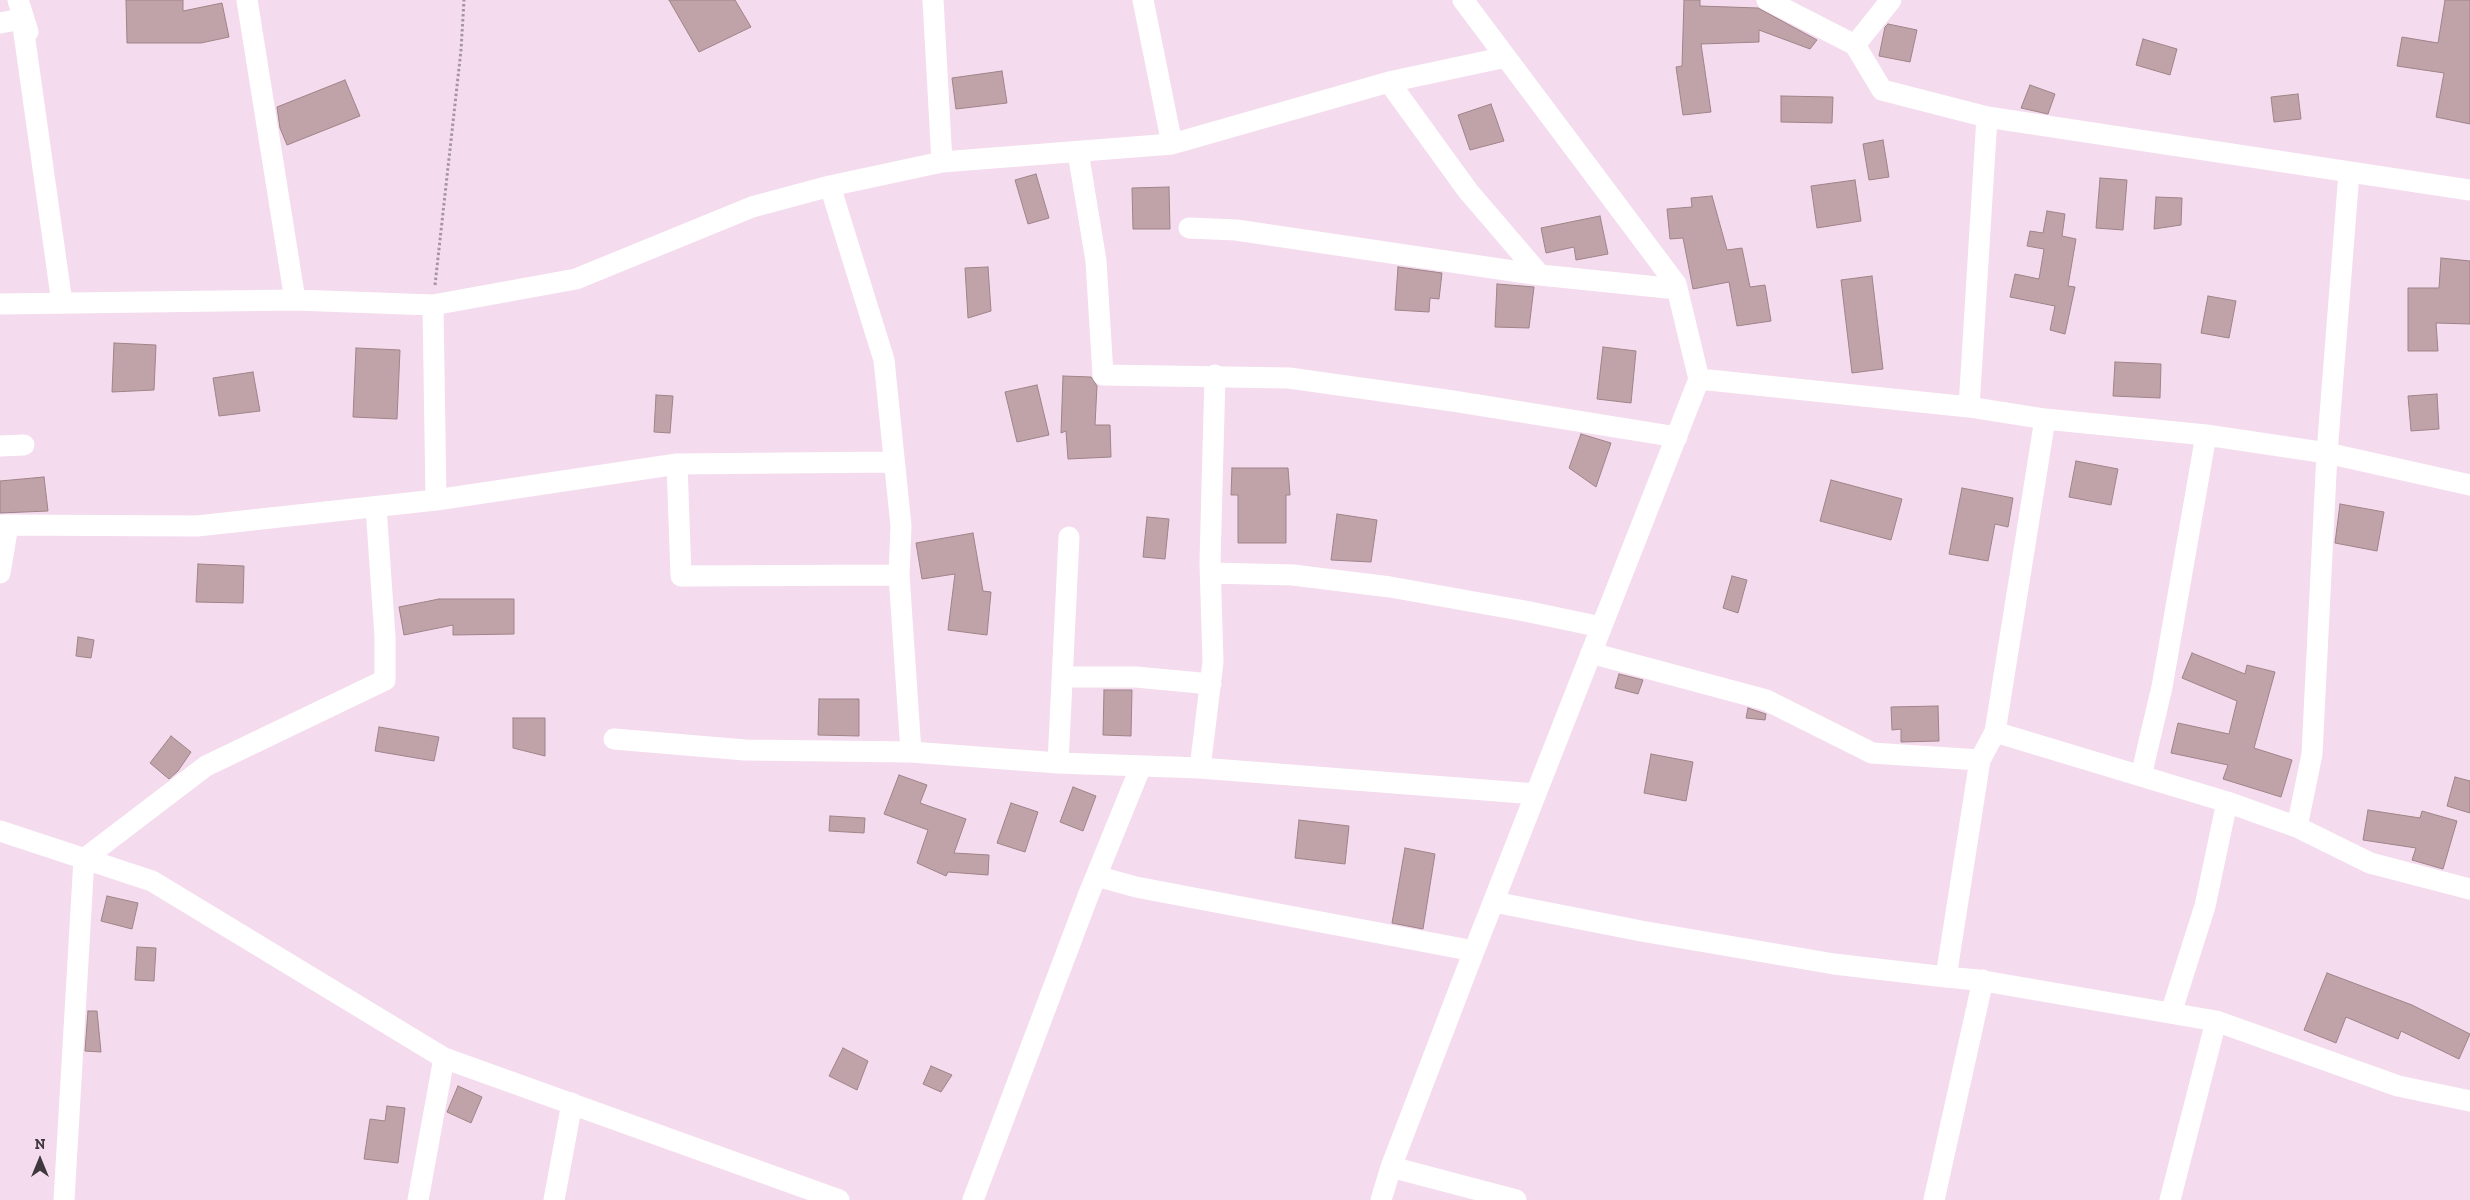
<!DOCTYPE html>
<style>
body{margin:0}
#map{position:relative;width:2470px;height:1200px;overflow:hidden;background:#f4dcee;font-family:"Zilla Slab",serif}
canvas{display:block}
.north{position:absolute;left:15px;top:1135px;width:50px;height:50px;-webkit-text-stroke:4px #f4dcee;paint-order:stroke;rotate:0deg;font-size:14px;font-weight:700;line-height:20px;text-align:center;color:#41383f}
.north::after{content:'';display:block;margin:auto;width:18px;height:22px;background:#41383f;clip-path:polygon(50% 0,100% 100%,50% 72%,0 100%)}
</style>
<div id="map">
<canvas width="2470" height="1200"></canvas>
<div class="north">N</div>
</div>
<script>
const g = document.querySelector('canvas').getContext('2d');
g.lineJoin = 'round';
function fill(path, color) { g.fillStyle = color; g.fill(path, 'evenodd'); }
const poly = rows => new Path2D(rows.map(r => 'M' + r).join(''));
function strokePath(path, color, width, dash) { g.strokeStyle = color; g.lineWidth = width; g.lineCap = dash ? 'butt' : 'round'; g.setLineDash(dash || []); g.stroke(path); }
const building = poly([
 [126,0,183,0,183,11,222,3,229,37,201,43,127,43,126,0],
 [669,0,735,0,751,27,699,52,669,0],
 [1684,0,1700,0,1700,6,1758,8,1817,40,1810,49,1759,30,1759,42,1701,44,1711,112,1683,115,1676,67,1682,66,1684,0],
 [2445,0,2470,0,2470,124,2436,117,2444,73,2397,66,2402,37,2438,43,2445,0],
 [1888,24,1917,30,1910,62,1879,56,1885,27,1888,24],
 [2143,39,2177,49,2170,75,2136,65,2143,39],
 [1002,71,1007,103,956,109,952,78,1002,71],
 [345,80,360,116,287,145,280,128,277,107,345,80],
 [2030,85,2055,94,2048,114,2021,108,2030,85],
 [2298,94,2301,119,2274,122,2271,97,2298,94],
 [1781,96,1833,97,1832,123,1781,122,1781,96],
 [1491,104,1504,141,1470,150,1458,115,1491,104],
 [1883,140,1889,177,1869,180,1863,144,1883,140],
 [1036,174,1049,218,1028,224,1015,180,1036,174],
 [2100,178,2127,180,2123,230,2096,228,2100,178],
 [1855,180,1861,221,1817,228,1811,186,1855,180],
 [1169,187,1170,229,1133,229,1132,188,1169,187],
 [1712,196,1727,250,1742,248,1750,287,1765,285,1771,321,1737,326,1729,282,1693,289,1683,238,1670,239,1667,209,1692,207,1691,198,1712,196],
 [2156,197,2182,198,2181,225,2154,229,2156,197],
 [2047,211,2065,214,2062,236,2076,239,2068,286,2075,287,2065,334,2050,330,2055,306,2010,297,2015,274,2039,279,2044,249,2027,246,2030,231,2043,233,2047,211],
 [1600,216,1608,254,1576,260,1574,247,1546,253,1541,228,1600,216],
 [2441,258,2470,261,2470,324,2436,323,2438,351,2408,351,2408,288,2439,288,2441,258],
 [988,267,991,311,968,318,965,268,988,267],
 [1398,267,1442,273,1439,299,1430,298,1429,312,1395,310,1398,267],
 [1872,276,1883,369,1852,373,1841,280,1872,276],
 [1497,284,1534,287,1529,328,1495,327,1497,284],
 [2208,296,2236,301,2229,338,2201,333,2208,296],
 [114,343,156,345,154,390,112,392,114,343],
 [1603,347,1636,351,1631,403,1597,399,1603,347],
 [356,348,400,350,397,419,353,417,356,348],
 [2115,362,2161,364,2160,398,2113,396,2115,362],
 [253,372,260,411,219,416,213,378,253,372],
 [1063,376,1091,377,1097,386,1095,425,1110,425,1111,457,1068,459,1066,431,1061,433,1063,376],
 [1037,385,1049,435,1017,442,1005,392,1037,385],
 [2437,394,2439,429,2411,431,2408,396,2437,394],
 [656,395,673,396,670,433,654,432,656,395],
 [1581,434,1611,443,1596,487,1569,468,1581,434],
 [2076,461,2118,469,2111,505,2069,497,2076,461],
 [1232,468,1288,468,1290,495,1286,495,1286,543,1238,543,1238,495,1231,495,1232,468],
 [44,477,48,511,0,513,0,481,44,477],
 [1831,480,1902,499,1891,540,1820,521,1831,480],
 [1962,488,2013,498,2008,527,1995,524,1988,561,1949,554,1962,488],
 [2340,504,2384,512,2377,551,2335,543,2340,504],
 [1337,514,1377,520,1371,562,1331,560,1337,514],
 [1147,517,1169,519,1165,559,1143,557,1147,517],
 [973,533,983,591,991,592,987,635,948,630,955,574,922,579,916,543,973,533],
 [198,564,244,566,243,603,196,602,198,564],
 [1732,576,1747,580,1738,613,1723,608,1732,576],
 [439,599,514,599,514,634,453,635,453,625,404,635,399,607,439,599],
 [78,637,94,640,91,658,76,656,78,637],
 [2192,653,2245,674,2247,665,2275,672,2254,748,2292,760,2281,797,2223,779,2228,765,2171,753,2178,723,2229,734,2237,701,2182,678,2192,653],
 [1619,674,1643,680,1638,694,1615,688,1619,674],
 [1104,690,1132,690,1131,736,1103,735,1104,690],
 [819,699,859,699,859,736,818,735,819,699],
 [1938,706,1939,741,1901,742,1901,729,1892,730,1891,707,1938,706],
 [1748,708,1766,714,1765,720,1746,718,1748,708],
 [513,718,545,718,545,756,513,748,513,718],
 [379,727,439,737,434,761,375,751,379,727],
 [171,736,191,752,178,771,169,779,150,763,171,736],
 [1651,754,1693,762,1686,801,1644,793,1651,754],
 [899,775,927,785,920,803,966,819,954,853,989,855,988,875,948,872,946,876,917,863,928,830,884,814,899,775],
 [2455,777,2470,781,2470,813,2447,806,2455,777],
 [1073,787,1096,796,1083,831,1060,822,1073,787],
 [1011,803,1038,812,1025,852,997,843,1011,803],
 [2368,810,2420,818,2422,811,2457,821,2443,869,2412,860,2416,848,2363,840,2368,810],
 [830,816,865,818,864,833,829,831,830,816],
 [1299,820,1349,826,1345,864,1295,858,1299,820],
 [1405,848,1435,854,1423,929,1392,923,1405,848],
 [107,896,138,903,132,929,101,921,107,896],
 [137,947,156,948,154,981,135,980,137,947],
 [2327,973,2412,1005,2470,1034,2459,1059,2401,1031,2398,1039,2346,1017,2336,1043,2304,1030,2327,973],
 [88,1011,97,1011,101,1052,85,1051,88,1011],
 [843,1048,868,1061,857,1090,829,1076,843,1048],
 [931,1066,952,1075,941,1092,923,1084,931,1066],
 [458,1086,482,1097,471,1123,447,1112,458,1086],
 [387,1106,405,1108,398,1163,364,1159,370,1119,385,1121,387,1106]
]);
const path = poly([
 [435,285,461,50,464,0]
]);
const minor = poly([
 [18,0,28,32],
 [247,0,295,300],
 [933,0,942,162],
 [1143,0,1172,144],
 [1767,0,1855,45,1882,90,1987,117,2470,190],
 [0,23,22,19,62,303],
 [1855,45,1891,0],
 [1389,82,1468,191,1540,275],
 [1078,152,1096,261,1103,375,1289,378,1453,401,1677,437],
 [830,186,884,360,901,526,899,575,911,752],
 [1189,228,1236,230,1540,275,1677,289],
 [0,304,295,300,433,305,576,279,752,207,830,186,942,162,1172,144,1389,82,1506,57],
 [433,305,436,500],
 [1699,379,1969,407,2045,419,2206,435,2327,453,2470,485],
 [1969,407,1987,117],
 [2045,419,1995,732,1980,760,1946,977,1978,980,2216,1021,2398,1086,2470,1101],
 [0,446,24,445],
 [677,464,681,576,899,575],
 [0,525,197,526,436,500,677,464,894,462],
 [0,573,8,525],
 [1211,573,1293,575,1390,587,1525,611,1601,627],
 [1591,653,1766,700,1872,753,1980,760],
 [1062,677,1136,677,1211,684],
 [1995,732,2227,802,2297,827,2370,863,2470,889],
 [614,739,745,750,911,752,1058,763,1200,768,1536,794],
 [1058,763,1069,537],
 [1200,768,1213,662,1210,562,1215,375],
 [2141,776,2162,687,2206,435],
 [2297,827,2312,754,2327,453,2349,173],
 [0,831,152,881,444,1058,839,1200],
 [1096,876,1136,887,1474,951],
 [1494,902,1641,931,1834,964,1946,977],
 [2171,1013,2205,906,2227,802],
 [1391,1167,1516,1200],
 [64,1200,84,859,206,766,385,680,385,637,376,507],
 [418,1200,444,1058],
 [554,1200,572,1103],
 [973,1200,1088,896,1141,766],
 [1381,1200,1391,1167,1474,951,1699,379,1676,284,1463,0],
 [1934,1200,1983,980],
 [2170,1200,2216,1021]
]);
fill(building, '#c0a3a8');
strokePath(building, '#9f8388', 1);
strokePath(path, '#a594a1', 3, [2.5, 2.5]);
strokePath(minor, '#fff', 21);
</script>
